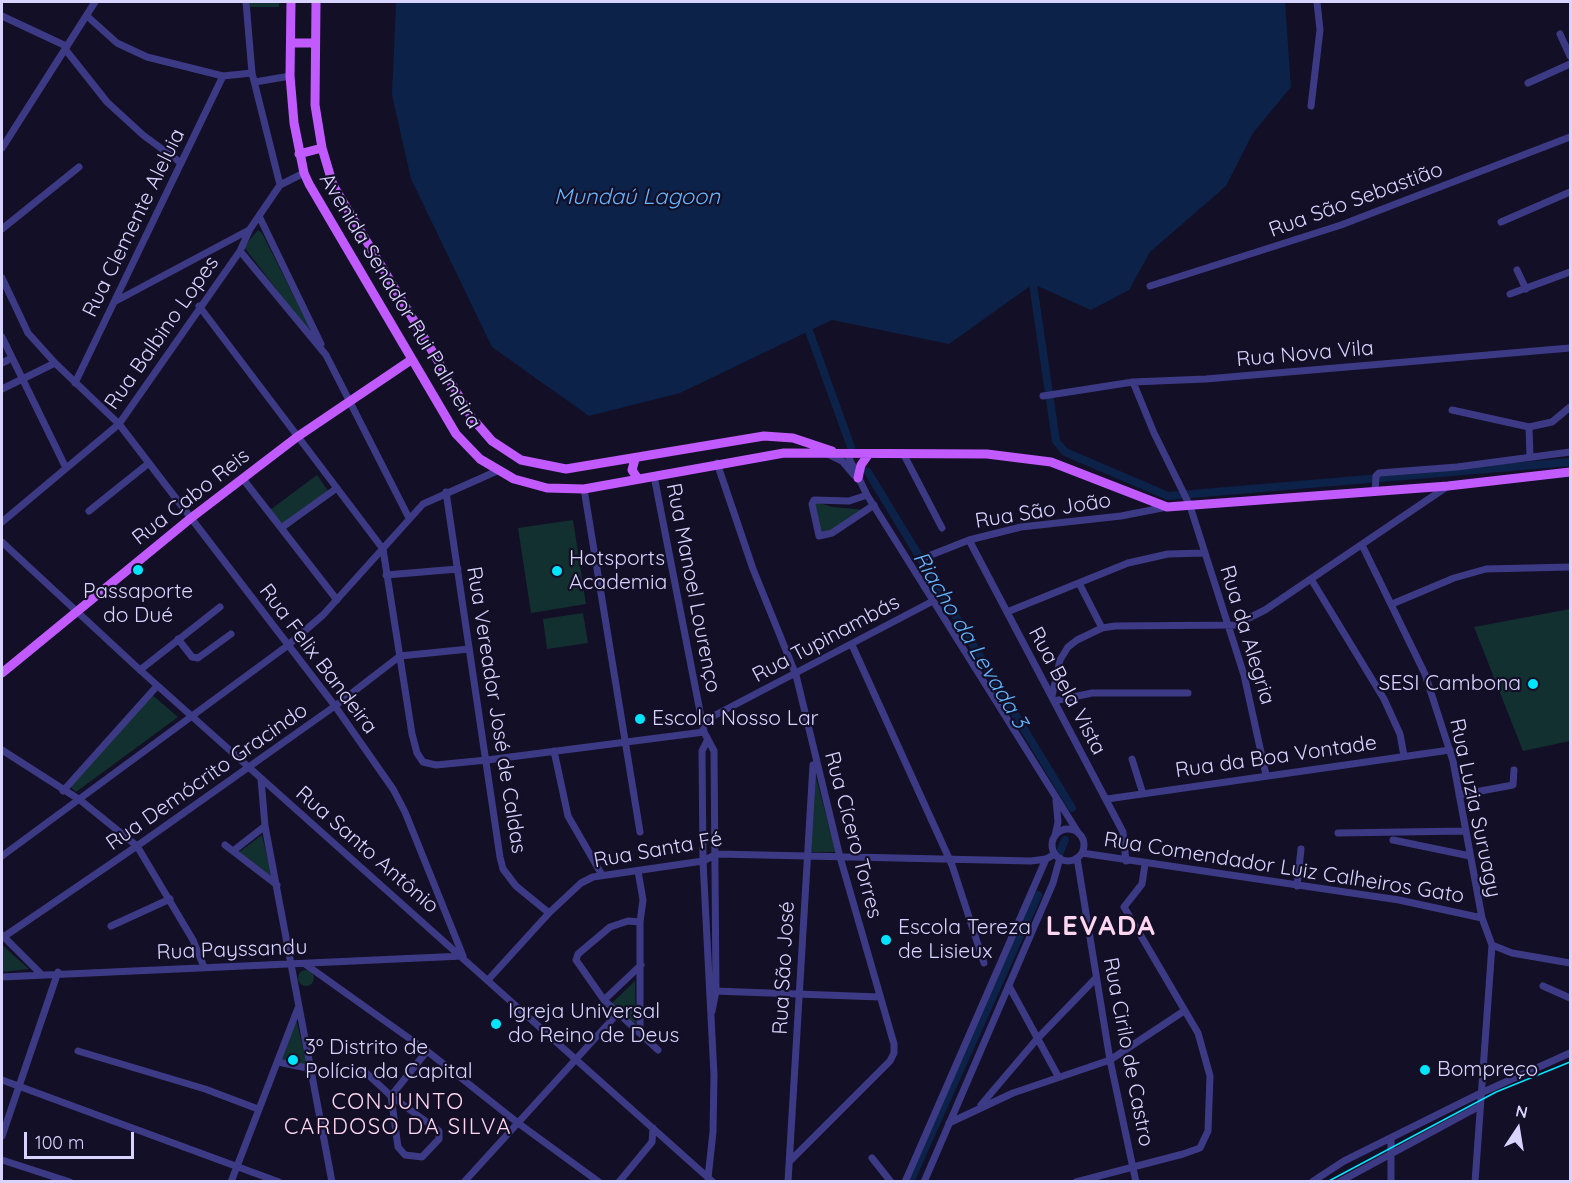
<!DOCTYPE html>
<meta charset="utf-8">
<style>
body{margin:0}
#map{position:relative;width:1572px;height:1183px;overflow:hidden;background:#130f26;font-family:Quicksand,sans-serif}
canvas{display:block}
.frame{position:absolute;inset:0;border:3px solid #d9d4ff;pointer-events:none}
.north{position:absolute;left:1488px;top:1099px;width:60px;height:60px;-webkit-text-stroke:4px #130f26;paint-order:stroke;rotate:12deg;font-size:16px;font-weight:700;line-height:24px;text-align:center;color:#d9d4ff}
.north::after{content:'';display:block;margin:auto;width:21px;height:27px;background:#d9d4ff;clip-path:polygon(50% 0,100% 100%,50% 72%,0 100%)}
.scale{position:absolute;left:24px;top:1132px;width:110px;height:27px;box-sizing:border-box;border:3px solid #d9d4ff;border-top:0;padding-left:8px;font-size:18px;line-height:21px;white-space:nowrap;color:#d9d4ff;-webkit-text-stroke:4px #130f26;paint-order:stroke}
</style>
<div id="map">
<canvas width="1572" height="1183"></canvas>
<div class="frame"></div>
<div class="north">N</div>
<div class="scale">100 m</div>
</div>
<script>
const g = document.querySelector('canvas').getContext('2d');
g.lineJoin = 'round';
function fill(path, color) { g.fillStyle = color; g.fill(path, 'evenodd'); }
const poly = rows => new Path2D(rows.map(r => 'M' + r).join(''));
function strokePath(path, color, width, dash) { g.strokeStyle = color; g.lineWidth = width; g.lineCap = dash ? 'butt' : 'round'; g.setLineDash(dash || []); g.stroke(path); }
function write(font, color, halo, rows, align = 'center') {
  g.font = font + ' Quicksand,sans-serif'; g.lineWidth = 4.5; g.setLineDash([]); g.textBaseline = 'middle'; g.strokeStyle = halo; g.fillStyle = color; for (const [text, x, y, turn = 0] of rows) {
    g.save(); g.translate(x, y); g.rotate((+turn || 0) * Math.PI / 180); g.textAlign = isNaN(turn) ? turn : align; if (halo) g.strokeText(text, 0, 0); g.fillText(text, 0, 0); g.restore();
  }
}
const green = poly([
 [250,2,279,2,279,7,250,7],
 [258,230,262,233,311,330,306,328,244,247],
 [317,475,331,495,285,530,270,510],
 [815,502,833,507,866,510,822,538],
 [573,520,586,604,531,613,518,528],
 [1570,609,1570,741,1523,751,1474,627],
 [583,613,588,643,547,649,543,619],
 [150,693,178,717,76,792,69,786],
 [815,774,836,852,809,852],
 [262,835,272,877,239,852],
 [2,945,29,969,2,972],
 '298 978a8 8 0 1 1 16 0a8 8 0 1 1-16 0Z',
 [635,981,636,1031,610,1005],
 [296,1019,307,1065,281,1059]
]);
const water = poly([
 [396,2,1285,2,1291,87,1253,133,1226,186,1150,252,1129,290,1091,310,1033,284,949,344,832,320,680,393,589,416,492,347,411,179,392,95]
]);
const canal = poly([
 [1033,284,1056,441,1065,452,1168,496,1570,462],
 [809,331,851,447],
 [868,472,1072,808],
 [1059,854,1065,840],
 [910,1182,1038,895]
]);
const minor = poly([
 [246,2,252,73,280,185],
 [2,16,66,46],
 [87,16,117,43,147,57,223,76,252,73],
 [1560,34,1570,56],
 [65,49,107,102,143,135,181,163],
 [255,82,290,76],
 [1528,83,1570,64],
 [1311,106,1320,30,1317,2],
 [2,148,95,2],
 [259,216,321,344],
 [1501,222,1570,192],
 [2,229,79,167],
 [240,251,326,355,409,518],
 [1517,270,1526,289],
 [2,278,28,333,55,363,119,424,335,706,393,789,405,812,463,956,2,977],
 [1150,286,1341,225,1570,137],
 [1510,294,1570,272],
 [114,302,249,230],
 [199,306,383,549,412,734,417,753,423,762,436,765,487,760,704,732],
 [2,337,66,468],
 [2,363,12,358],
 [1133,382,1154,433,1190,506,1244,675,1266,775],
 [75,383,223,76],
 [2,389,55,363],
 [1043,396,1133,382,1206,379,1570,348],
 [1452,410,1529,427,1552,422,1570,407],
 [1529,427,1530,457],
 [828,454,842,461,854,475],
 [847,454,867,495,1079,834],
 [904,455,942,528],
 [717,463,753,569,796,675,840,857,894,1044,894,1053,890,1061,791,1160],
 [654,476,704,732,714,751,716,991,712,1011],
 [243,479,337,600],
 [584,489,640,832],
 [446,492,500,857,503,869,516,886,549,913],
 [1375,492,1376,476,1379,473,1457,467,1570,452],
 [867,495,849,501,814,500,812,504,819,536,832,533,874,505],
 [89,511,149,463],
 [2,522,119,424,240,251,250,229,280,185,304,173],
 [281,528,337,488],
 [969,540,1123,832,1126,861],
 [2,542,140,670,713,1182],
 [1362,545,1425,674,1453,761,1482,918,1492,945,1475,1182],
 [926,557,969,540,1021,527,1121,516,1167,507],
 [386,575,458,569],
 [1311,579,1384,699,1400,734,1404,756],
 [1079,583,1102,628],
 [1392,604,1454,578,1486,569,1570,567],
 [1007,612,1128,563,1168,554,1204,553],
 [178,639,192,657,198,658,231,634],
 [852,645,952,865,984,963],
 [140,670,220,607],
 [1052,696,1060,660,1068,647,1077,640,1102,628,1115,626,1235,625,1265,610,1448,486],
 [1054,701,1092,693,1188,693],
 [702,722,933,601],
 [707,741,702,751,703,861,714,1075,713,1132,708,1178],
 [2,750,80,800,137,846,193,940,204,967],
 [554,751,568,816,602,875],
 [1132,759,1143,794],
 [261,779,265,826,332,1182],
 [63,791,157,686],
 [1459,795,1513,785,1514,770],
 [1107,799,1450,750],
 '1052 845a16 16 0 1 1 32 0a16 16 0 1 1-32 0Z',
 [1338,833,1465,831],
 [1055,836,1058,822,1056,800],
 [1393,840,1470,856],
 [225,845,277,885],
 [233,851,265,826],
 [1082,853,1399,900,1482,918],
 [2,856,287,646,323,615,423,504,497,471],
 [1077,858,1110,1060,1136,1182],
 [638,871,643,900,640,922,640,1033],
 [1297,886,1301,849],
 [640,922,628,921,610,927,578,954,576,960,604,1000,658,1050],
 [111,926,170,899],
 [2,935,40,973],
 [2,938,137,846,335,706,400,656,469,649],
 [1492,945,1512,953,1570,963],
 [305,964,427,1051,518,1123,599,1182],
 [488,980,549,913,581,883,593,877,703,861,717,854,1031,861,1046,859,1055,854],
 [1009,986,1058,1076],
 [1543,986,1570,998],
 [714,991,880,997],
 [604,1000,641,965],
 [78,1051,205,1089,258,1109],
 [278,1062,312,1069],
 [362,1069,391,1096,439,1131,439,1139,422,1157,405,1155,398,1147,391,1096,427,1051],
 [2,1080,279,1182],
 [981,1105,1037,1039,1096,978],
 [949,1123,1013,1093,1110,1060,1184,1011],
 [2,1136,58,972],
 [872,1158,891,1182],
 [2,1160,70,1182],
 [231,1182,298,1008],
 [464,1182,618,1013],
 [619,1182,652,1142,653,1128],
 [788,1182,813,765],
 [905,1182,1046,859],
 [924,1182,1053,883,1060,858],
 [1076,1182,1183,1154,1200,1148,1208,1131,1210,1076,1198,1033,1124,907,1142,884,1145,864],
 [1312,1182,1344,1161,1481,1093,1570,1053],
 [1339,1182,1480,1106],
 [1391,1182,1391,1139]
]);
const major = poly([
 [291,2,290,76,294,123,304,173,309,184,456,434,480,459,514,479,547,488,584,489,784,453,987,454,1051,462,1167,507,1448,486,1570,472],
 [316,2,315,105,322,148,333,185,472,418,492,441,521,460,566,469,764,436,793,438,832,451],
 [291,43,315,43],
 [299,154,322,148],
 [635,459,632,470,638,479],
 [858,478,861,465,868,455],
 [2,673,191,518,297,437,411,360]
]);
const tram = poly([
 [1327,1182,1496,1092,1570,1062]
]);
const markers = [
 [138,570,6,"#00e5ff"],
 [557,571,6,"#00e5ff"],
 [1533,684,6,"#00e5ff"],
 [640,719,6,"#00e5ff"],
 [886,940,6,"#00e5ff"],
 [496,1024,6,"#00e5ff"],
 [293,1060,6,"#00e5ff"],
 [1425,1070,6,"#00e5ff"]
];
const streetNames = [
 ["Rua São Sebastião",1356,200,-20],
 ["Rua Clemente Aleluia",134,223,-64],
 ["Avenida Senador Rui Palmeira",400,301,59],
 ["Rua Balbino Lopes",162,333,-55],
 ["Rua Nova Vila",1305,354,-5],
 ["Rua Cabo Reis",191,497,-38],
 ["Rua São João",1043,511,-9],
 ["Rua Manoel Lourenço",693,588,79],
 ["Rua da Alegria",1247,635,73],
 ["Rua Tupinambás",826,639,-28],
 ["Rua Felix Bandeira",318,659,53],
 ["Rua Bela Vista",1067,691,62],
 ["Rua Vereador José de Caldas",496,710,81],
 ["Rua da Boa Vontade",1276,757,-8],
 ["Rua Demócrito Gracindo",207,777,-35],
 ["Rua Luzia Suruagy",1475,808,78],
 ["Rua Cícero Torres",853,835,75],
 ["Rua Santo Antônio",367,850,41],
 ["Rua Santa Fé",658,850,-10],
 ["Rua Comendador Luiz Calheiros Gato",1284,868,9],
 ["Rua Payssandu",232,950,-2],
 ["Rua São José",784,968,-87],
 ["Rua Cirilo de Castro",1128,1052,79]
];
const poiNames = [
 ["Hotsports",569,559],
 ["Academia",569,583],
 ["Passaporte",138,592,"center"],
 ["do Dué",138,616,"center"],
 ["SESI Cambona",1521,684,"right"],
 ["Escola Nosso Lar",652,719],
 ["Escola Tereza",898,928],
 ["de Lisieux",898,952],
 ["Igreja Universal",508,1012],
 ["do Reino de Deus",508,1036],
 ["3º Distrito de",305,1048],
 ["Polícia da Capital",305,1072],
 ["Bompreço",1437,1070]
];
const waterNames = [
 ["Mundaú Lagoon",637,197],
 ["Riacho da Levada 3",970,640,59]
];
const neighbourhoodNames = [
 ["CONJUNTO",398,1102],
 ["CARDOSO DA SILVA",398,1127]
];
const districtNames = [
 ["LEVADA",1101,927]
];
fill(green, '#12302f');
fill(water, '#0c2248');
strokePath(canal, '#0c2248', 8);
strokePath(minor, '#3d3a85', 7);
strokePath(major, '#c25bff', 9);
strokePath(tram, '#00e5ff', 1.5);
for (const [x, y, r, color] of markers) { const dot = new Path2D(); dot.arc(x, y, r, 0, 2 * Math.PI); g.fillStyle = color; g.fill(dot); strokePath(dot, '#130f26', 2); }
write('21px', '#d9d4ff', '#130f26', streetNames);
write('21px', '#d9d4ff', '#130f26', poiNames, 'left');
write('italic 22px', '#62b6ff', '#130f26', waterNames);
g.letterSpacing = '1.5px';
write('22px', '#ffd6f0', '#130f26', neighbourhoodNames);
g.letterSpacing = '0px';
g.letterSpacing = '1.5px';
write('bold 27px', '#ffd6f0', '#130f26', districtNames);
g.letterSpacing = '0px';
</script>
